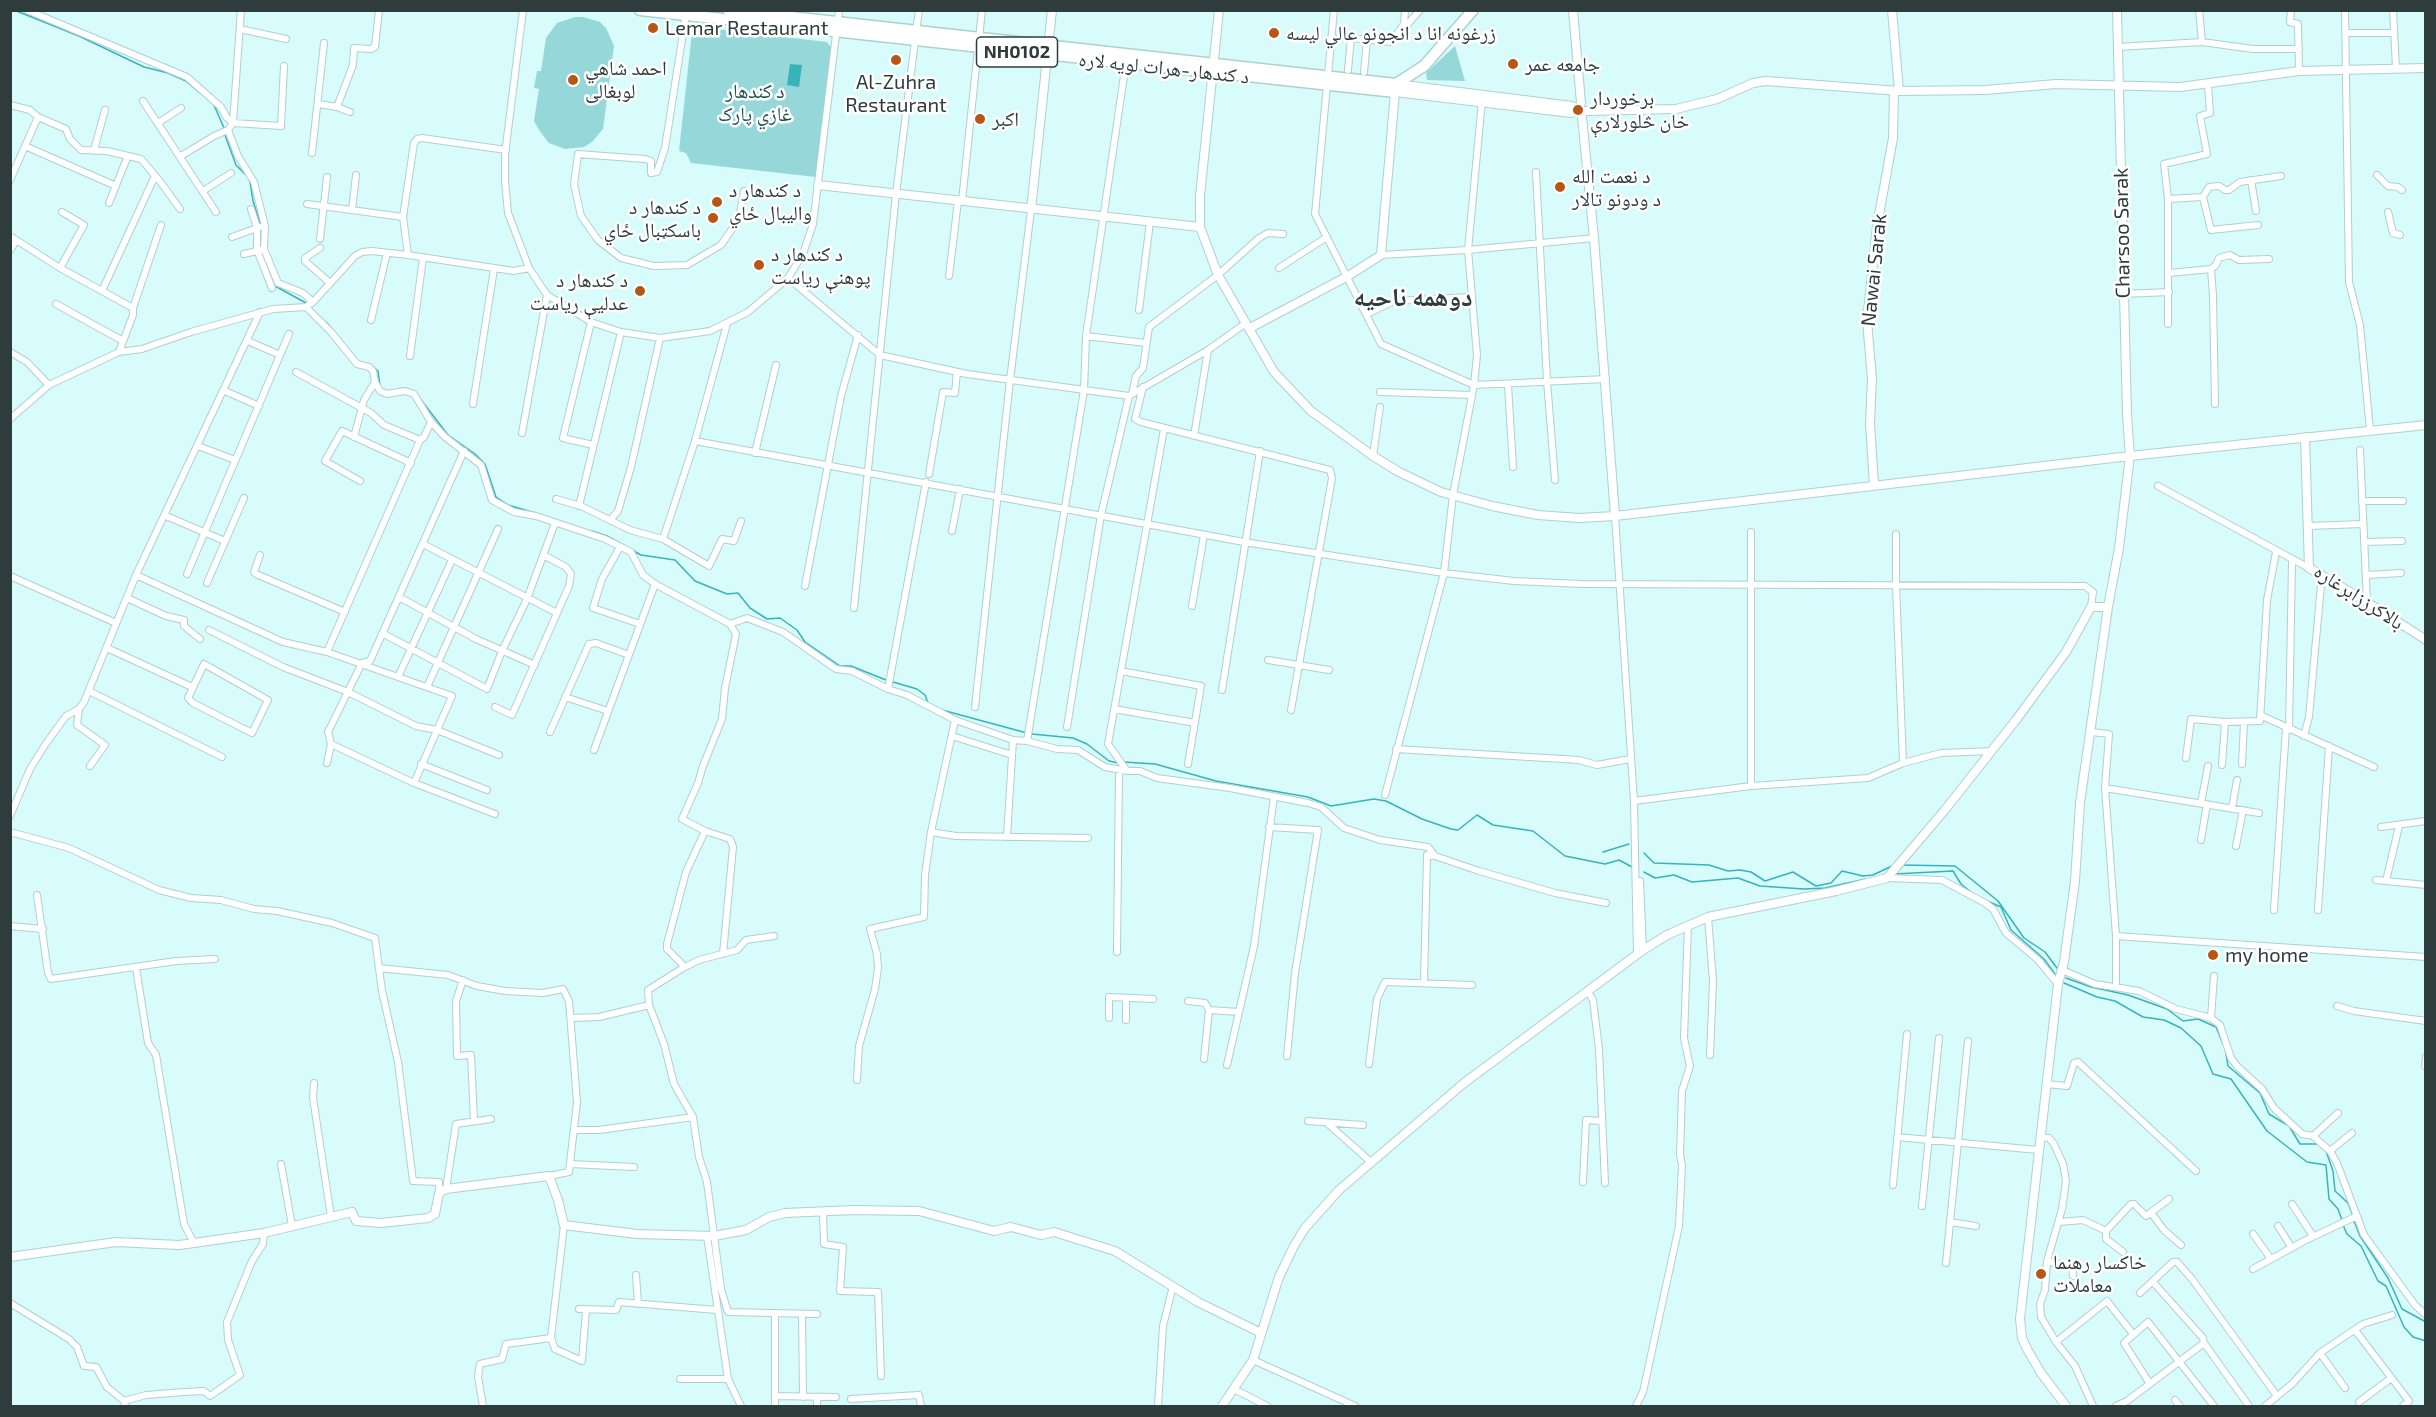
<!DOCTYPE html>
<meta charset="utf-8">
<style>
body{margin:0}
#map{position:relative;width:2436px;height:1417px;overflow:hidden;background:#d8fbfc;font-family:"Exo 2",sans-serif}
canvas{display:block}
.frame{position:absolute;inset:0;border:12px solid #2e3c3c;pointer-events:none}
</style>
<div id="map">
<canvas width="2436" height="1417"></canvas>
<div class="frame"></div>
</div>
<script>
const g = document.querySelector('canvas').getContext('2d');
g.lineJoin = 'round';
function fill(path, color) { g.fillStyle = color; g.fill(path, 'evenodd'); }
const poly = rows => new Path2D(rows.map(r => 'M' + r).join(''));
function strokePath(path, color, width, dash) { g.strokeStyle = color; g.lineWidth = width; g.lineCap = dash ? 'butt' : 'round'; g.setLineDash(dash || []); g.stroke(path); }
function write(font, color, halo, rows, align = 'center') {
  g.font = font + ' "Exo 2","Noto Naskh Arabic",sans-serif'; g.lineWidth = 5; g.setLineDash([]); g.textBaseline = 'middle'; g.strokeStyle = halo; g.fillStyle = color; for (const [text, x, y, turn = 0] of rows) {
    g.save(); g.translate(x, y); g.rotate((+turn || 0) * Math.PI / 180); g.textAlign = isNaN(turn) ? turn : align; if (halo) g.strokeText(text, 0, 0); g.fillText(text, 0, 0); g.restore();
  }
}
const green = poly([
 [575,17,583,17,600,22,606,28,614,46,603,129,592,142,584,147,565,149,549,143,539,130,534,121,539,89,534,88,537,71,541,71,546,38,557,23],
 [698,27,827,42,831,47,816,177,691,163,686,153,679,151,692,32],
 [1455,46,1465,81,1427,80,1426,73]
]);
const water = poly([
 [790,64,802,65,799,87,787,85]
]);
const stream = poly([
 [14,10,79,36,144,67,168,73,186,81,199,92],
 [214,105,224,128],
 [225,135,236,165,246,175],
 [250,182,253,201,260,223],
 [262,252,275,286,306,303],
 [327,323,343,342],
 [371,365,378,371,380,386],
 [398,389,405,388,415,392],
 [418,396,448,435,475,454,485,464,496,497,508,505,545,516],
 [592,531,607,536,641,555,675,560,695,581,727,594,738,593,750,608,767,619,780,618,797,630,805,642,840,666,851,666,886,680],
 [893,682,917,689,925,695,928,703],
 [942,710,1027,733],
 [1032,734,1073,738,1087,744,1109,761,1119,763],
 [1123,762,1155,764,1216,781,1308,797,1331,806,1374,799,1386,801,1422,819,1451,829,1458,830,1477,815,1493,825,1533,831,1565,856,1605,864,1619,860,1632,867],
 [1603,852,1629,844],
 [1644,853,1654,863,1709,865,1728,871,1740,870,1751,872,1765,881,1793,872,1816,886,1831,883,1842,871,1863,876,1873,875,1894,865],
 [1902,865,1955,866,1998,901,2024,938,2045,952,2057,968],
 [1644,872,1655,878,1674,875,1692,882,1738,878,1760,886,1804,889,1825,888,1866,879],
 [1894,874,1953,871,1961,884,1972,893],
 [1987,901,2001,907,2011,930,2044,959,2055,974],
 [2066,978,2091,987,2128,995,2167,1009,2183,1021,2198,1019,2216,1027,2223,1044],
 [2064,983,2097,997,2115,1001,2143,1017,2164,1020,2181,1028,2201,1046,2213,1074,2231,1079,2267,1131,2307,1162,2326,1165,2329,1199,2338,1209,2342,1220],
 [2225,1048,2228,1066,2260,1093,2269,1114,2289,1126,2300,1144,2318,1144],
 [2326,1151,2333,1171,2335,1191,2348,1203,2353,1216],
 [2354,1221,2360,1236,2388,1278,2402,1309,2426,1322],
 [2343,1225,2347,1234,2361,1246,2378,1281,2386,1286,2404,1327,2413,1337,2426,1341]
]);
const street = poly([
 [27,10,187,77,221,107,227,118,233,123,281,126,284,66],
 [523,10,505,154,505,181,508,213,529,268,547,295,591,322,621,332,660,338,710,331,748,312,788,278,803,254,813,224,839,10],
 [1334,10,1315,214,1381,344,1474,385,1606,379],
 [2199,10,2202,42],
 [2291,10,2290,22,2298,24,2299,71],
 [2345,10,2349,282,2360,325,2370,430],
 [2393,10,2396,68],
 [686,14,665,148,657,172,651,173,651,161,645,159,578,154,574,184,581,216,598,240,621,258,654,266,687,265,721,245,739,219,744,191],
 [1405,27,1420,10],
 [240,29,286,39],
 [916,31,919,10],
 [2346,33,2393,33],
 [1340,37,1391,42,1404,24,1405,10],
 [2118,47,2202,42,2253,49,2299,49],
 [1348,70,1351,38],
 [1364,72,1367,40],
 [143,101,216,212],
 [319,104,337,107,350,112],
 [10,105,30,110,38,117,66,129,70,139,81,150,107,151,141,159,158,179],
 [337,107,353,65,354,48,371,49,375,47,379,10],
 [158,123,181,108],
 [228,130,238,156,254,182,265,226,264,249,278,283,303,293,313,302],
 [25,146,116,186],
 [94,150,105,110],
 [312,153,324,43],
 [181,156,214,136,228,130,233,123,241,10],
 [1536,172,1547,381,1555,480],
 [2377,175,2388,186,2398,187,2402,190],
 [10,180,38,117],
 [2251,180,2256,211],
 [203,191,231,173],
 [2203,197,2211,230,2258,225],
 [2168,199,2203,197,2209,187,2219,186,2225,190,2229,190,2240,182,2281,176],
 [962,201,982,10],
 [109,203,127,158],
 [307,204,403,217],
 [251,209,257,227,257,250,272,288],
 [352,210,356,175],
 [2388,212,2393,233,2400,235],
 [10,236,60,268,133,308,133,315,119,352],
 [232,237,260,227],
 [320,239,327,177],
 [320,248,305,258,305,261,330,283],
 [10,250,16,241],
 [244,254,261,250],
 [408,255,403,217,414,143,417,139,422,138,506,150],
 [1381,255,1468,250,1594,238],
 [60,268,84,225,62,212],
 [1279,268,1327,237],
 [2211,269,2213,296,2215,404],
 [2169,273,2211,269,2216,265,2219,258,2230,255,2239,260,2269,259],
 [949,276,958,201],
 [788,278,880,355,967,374,1129,396,1208,350,1246,323],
 [102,291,154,178,159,180,180,209],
 [2123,294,2169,292],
 [56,304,123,341],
 [306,307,331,332,357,364,369,367,373,371,375,382,380,391,387,394,405,391,414,394,431,422,445,437,481,465,492,500,514,512,536,516,605,539,631,552,643,575,655,584,730,624,736,634,725,688,722,719,703,766,698,783,682,819,705,831,686,872,667,944,667,949,682,964,683,968],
 [133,308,161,225],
 [1139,310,1150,222],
 [1367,314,1394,301,1471,297],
 [371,320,387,253],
 [591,322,563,438,593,445],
 [2168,324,2168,199,2164,164,2207,154,2200,116,2210,113,2208,84],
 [1086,336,1146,343],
 [248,341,280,355],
 [10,352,27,362,49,385],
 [410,356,423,258],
 [296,372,371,413,384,425,420,440],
 [1508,385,1513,467],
 [1143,387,1135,419,1141,422,1330,470,1332,478,1291,710],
 [225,391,259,406],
 [1380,392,1472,395],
 [1132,394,1136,376,1143,368,1149,327,1218,275,1259,238,1268,233,1283,234],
 [473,404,494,269],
 [10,419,49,385,119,352,142,349,191,332,273,309,306,307,313,302,355,256,362,252,372,251,408,255,514,271,529,268],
 [1164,429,1108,744,1125,768,1128,771,1140,771,1157,778,1230,788,1308,803,1321,807,1344,828,1380,840,1428,847,1435,856,1479,871,1555,893,1606,903],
 [522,433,547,295],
 [1194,436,1208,350],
 [354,437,364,400,375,382],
 [695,441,1244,542,1444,573,1514,581,1582,584,2085,586,2093,592,2091,607],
 [198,446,235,460],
 [2360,450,2367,602],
 [755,453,776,365],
 [1373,456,1380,407],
 [929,474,943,392,955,393,957,372],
 [360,481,325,461,342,431,411,463],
 [2158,486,2309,568],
 [556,499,581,506,630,530,663,539,709,566,722,539,734,541,741,521],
 [2362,501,2403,501],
 [579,506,621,332],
 [166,516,225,541],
 [1615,516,1634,801,1637,955],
 [611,519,618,511,631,467,660,338],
 [2308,526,2363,524],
 [952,531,960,489],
 [1896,534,1896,585,1903,763],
 [663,539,695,441,727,324],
 [2364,542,2402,541],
 [423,544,557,613],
 [620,547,602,579,593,608,640,624],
 [260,555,254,572,256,574,345,612],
 [187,574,289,334],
 [136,575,283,642,327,652,452,696,414,783],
 [2366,575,2401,573],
 [10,576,116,623],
 [207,583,244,498],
 [805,586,841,396,858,335],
 [399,597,476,639,535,665],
 [127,598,166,616,184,620,184,626,200,639],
 [1192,606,1204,535],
 [854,608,896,194,915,41],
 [730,624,747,618,783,632,836,669,852,671,888,689,907,695,955,720,1013,740,1027,741,1057,749,1078,750,1105,767,1128,771],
 [209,630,283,667,348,692,416,726,437,730,499,755],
 [382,633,487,689,502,651,527,599,555,523],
 [107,648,192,687],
 [327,652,420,440,424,437,431,422],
 [1268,660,1329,670],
 [204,664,268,700,252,733,193,703,188,698,204,664],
 [1121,671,1201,686,1188,764],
 [398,677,452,560],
 [427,687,498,529],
 [888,689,926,482],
 [1222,690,1260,451],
 [89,691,222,757],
 [565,697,608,711],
 [495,707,512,715,569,586,571,574,566,567,545,556],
 [975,707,1010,380,1031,210],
 [79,709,77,725,105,745,90,766],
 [1114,709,1195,723],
 [2260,715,2374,767],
 [1067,727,1101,515,1129,396],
 [2289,730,2292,561],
 [550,732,589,644,596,643,629,655],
 [2091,732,2109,734,2105,788,2116,936,2116,987],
 [952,736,1012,755],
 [2304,736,2309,717,2322,574],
 [1027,741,1084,390,1086,336,1126,62],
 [331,744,414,783,495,814],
 [1396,749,1579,760,1597,765,1630,759],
 [594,750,655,584],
 [2186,758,2191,719,2225,722,2260,721,2267,600,2276,552],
 [327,763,331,744,328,732,362,663,370,661,464,451],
 [421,764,487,790],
 [2242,764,2244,723],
 [2222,765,2225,722],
 [1751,786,1751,532],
 [2105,788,2259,813],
 [1385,795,1444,573,1453,495,1474,385,1477,355,1468,250,1482,101],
 [1634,801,1751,786,1868,778,1903,763,1941,753,1992,751],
 [2201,803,2208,766],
 [2232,808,2237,780],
 [10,816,30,769,45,745,66,716,79,709,84,702,136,575,260,312],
 [1269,827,1318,830,1295,973,1287,1056],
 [2381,827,2426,821],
 [705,831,730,839,733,847,723,954],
 [10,832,69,848,159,890,191,898,221,900,254,909,277,911,332,923,375,938,382,991,398,1062,413,1181,439,1182,439,1193],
 [931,832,956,836,1088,838],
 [1007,837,1013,740],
 [2201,840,2207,804],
 [2236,846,2243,810],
 [1887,878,1942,880,1985,903,1993,909,2006,933,2037,959,2058,984],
 [2376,880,2426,885],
 [1640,881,1643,950],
 [2386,881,2399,826],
 [37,895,48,973,51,979,176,961,215,959],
 [2274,910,2286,728],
 [2318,910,2329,746],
 [1708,917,1713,981,1710,1055],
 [10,926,43,929],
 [774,936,746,940,737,950,699,960,683,968,648,990,649,1005,664,1044,674,1084,693,1117,699,1157,707,1182,721,1289,728,1312,817,1314],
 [2116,936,2426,957],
 [1117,952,1119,771],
 [136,968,148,1043,156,1055,184,1224,194,1243],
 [379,968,448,975,477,986,505,991,543,993,563,989,569,1001,577,1102,569,1172,549,1176],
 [2062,970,2095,984,2139,991,2176,1009,2211,1018,2220,1025,2231,1058,2237,1066,2262,1089,2274,1108,2302,1134,2313,1136,2330,1151,2337,1163,2364,1235,2415,1305,2426,1315],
 [463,980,456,1001,457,1056,471,1055,474,1121],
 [1424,983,1427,855,1435,856],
 [1588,992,1593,1000,1599,1049,1605,1183],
 [1126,998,1126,1020],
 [1188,1001,1205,1003,1209,1010,1239,1012],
 [2337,1006,2354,1011,2426,1021],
 [571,1018,599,1017,649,1005],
 [1109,1018,1109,997,1153,999],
 [2211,1018,2214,976],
 [1204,1059,1209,1010],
 [1369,1064,1377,999,1385,982,1472,985],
 [1227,1065,1254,946,1274,797],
 [2425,1066,2426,1057],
 [857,1080,859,1046,875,989,878,968,877,954,870,929,924,917,925,875,931,832,955,720],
 [314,1083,313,1098,331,1217],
 [2046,1084,2067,1086,2074,1063,2078,1062,2196,1171],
 [1308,1121,1363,1125],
 [1327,1123,1371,1162],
 [574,1130,599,1130,693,1117],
 [2313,1136,2338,1113],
 [1897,1137,2038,1150],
 [2040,1137,2049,1138,2054,1144,2063,1164,2066,1181,2062,1209,2047,1261,2045,1290,2040,1304,2041,1317,2056,1342,2075,1366,2093,1406],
 [2330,1151,2352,1133],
 [281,1164,292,1226],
 [570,1164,634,1167],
 [1583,1182,1586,1120,1602,1121],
 [1893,1185,1907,1034],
 [446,1189,456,1124,491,1119],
 [2292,1204,2313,1236],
 [1922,1206,1939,1038],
 [823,1212,824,1244,843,1247,840,1291,878,1292,881,1376],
 [2152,1214,2164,1230,2181,1245],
 [1950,1222,1976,1226],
 [2059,1222,2083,1220,2106,1231],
 [2278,1226,2292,1248],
 [2253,1234,2271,1259],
 [707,1236,728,1379,741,1406],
 [2123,1252,2106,1239,2106,1231,2131,1204,2134,1204,2146,1216,2169,1199],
 [2047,1261,2072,1267,2073,1276],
 [1946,1263,1968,1041],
 [2253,1269,2304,1241,2357,1216],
 [636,1275,638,1304],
 [2153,1282,2203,1338,2204,1343,2249,1406],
 [2140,1293,2173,1262,2177,1262,2192,1279,2277,1396],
 [10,1303,69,1339,77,1347,84,1366,96,1367,107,1387,124,1401,125,1406],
 [579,1309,616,1310,619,1302,717,1310],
 [802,1314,803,1397],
 [2355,1330,2409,1401,2403,1406],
 [551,1338,555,1349,582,1361,586,1310],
 [2056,1342,2107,1301,2133,1334],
 [2320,1353,2345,1388],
 [1253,1360,1355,1406],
 [680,1379,728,1379],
 [2150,1384,2124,1343,2148,1322,2214,1406],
 [1234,1389,1267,1406],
 [775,1396,836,1397],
 [851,1399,919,1395,921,1406],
 [2175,1400,2180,1406],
 [124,1401,146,1395,184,1392,204,1391,210,1396,240,1375,228,1340,227,1322,252,1261,263,1244,264,1233],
 [2359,1402,2390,1379],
 [483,1406,478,1377,480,1364,502,1359,506,1344,551,1338,564,1225],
 [775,1406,775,1313],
 [817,1406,817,1397],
 [1158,1406,1163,1326,1173,1286],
 [1636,1406,1643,1392,1679,1226,1682,1165,1680,1155,1682,1091,1690,1066,1684,1038,1688,925],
 [2116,1406,2127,1401,2204,1343],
 [2265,1406,2292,1384,2320,1353,2363,1324,2392,1315]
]);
const secondary = poly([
 [1219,10,1200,196,1200,227,1218,275,1274,372,1311,411,1373,456,1399,472,1441,492,1492,506,1538,515,1579,518,1615,516],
 [1573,10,1581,103],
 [1892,10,1899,91],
 [2117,10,2127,415,2130,456,2426,425],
 [1396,84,1572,106],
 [1586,111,1676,109,1717,99,1753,83,1766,81,1899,91,1985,90,2056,84,2180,87,2299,71,2426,68],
 [818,185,1200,227],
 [1031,210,1052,10],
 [1250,328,1348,276,1381,255,1395,92,1571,113],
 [2305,437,2309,568,2367,602,2426,640],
 [1874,485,1870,424,1872,379,1867,321,1877,226,1893,138,1894,91],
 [10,1257,116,1242,179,1245,194,1243,264,1233,352,1212,356,1221,381,1223,428,1218,435,1214,439,1193,446,1189,549,1176,558,1200,564,1225,637,1234,714,1236,746,1230,769,1217,785,1213,854,1210,919,1211,994,1231,1011,1227,1041,1235,1054,1232,1115,1251,1198,1302,1261,1333],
 [1222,1406,1253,1360,1279,1277,1294,1246,1305,1228,1339,1190,1464,1083,1643,950,1667,935,1708,917,1836,891,1887,878,1944,811,2016,720,2066,652,2091,607,2108,607,2119,548,2130,456,1615,516,1594,238,1582,117],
 [2066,1406,2041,1373,2027,1349,2022,1338,2020,1319,2058,984,2064,962,2075,881,2080,803,2108,607]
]);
const highway = poly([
 [640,10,1395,92,1396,84],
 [728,10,1396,84,1424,66,1473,10]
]);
const markers = [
 [653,28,6,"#b75615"],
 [1274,33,6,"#b75615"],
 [896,60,6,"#b75615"],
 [1513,64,6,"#b75615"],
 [573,80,6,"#b75615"],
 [1578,110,6,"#b75615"],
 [980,119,6,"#b75615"],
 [1560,187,6,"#b75615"],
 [717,202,6,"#b75615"],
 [713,218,6,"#b75615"],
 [759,265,6,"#b75615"],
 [640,291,6,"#b75615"],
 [2213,955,6,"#b75615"],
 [2041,1274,6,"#b75615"]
];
const shields = [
 [1017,52,81]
];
const shieldNames = [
 ["NH0102",1017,52]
];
const poiNames = [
 ["Lemar Restaurant",665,28],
 ["زرغونه انا د انجونو عالي لیسه",1286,33],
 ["جامعه عمر",1525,64],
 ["احمد شاهي",585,68],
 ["لوبغالی",585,91],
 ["Al-Zuhra",896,82,"center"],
 ["Restaurant",896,105,"center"],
 ["برخوردار",1590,98],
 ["خان څلورلارې",1590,121],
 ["اکبر",992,119],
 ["د نعمت الله",1572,176],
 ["د ودونو تالار",1572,199],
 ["د کندهار د",729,190],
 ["واليبال ځاي",729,213],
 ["د کندهار د",701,207,"right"],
 ["باسکټبال ځاي",701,230,"right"],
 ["د کندهار د",771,254],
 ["پوهنې رياست",771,277],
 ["د کندهار د",628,280,"right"],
 ["عدلیې رياست",628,303,"right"],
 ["my home",2225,955],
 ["خاکسار رهنما",2053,1262],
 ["معاملات",2053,1285]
];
const streetNames = [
 ["د کندهار-هرات لويه لاره",1164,68,6],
 ["Charsoo Sarak",2122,233,-91],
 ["Nawai Sarak",1874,270,-84],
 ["بالاکرززابرغاره",2359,597,33]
];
const parkNames = [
 ["د کندهار",755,91],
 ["غازي پارک",755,114]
];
const districtNames = [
 ["دوهمه ناحیه",1413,297]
];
fill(green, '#96d7d9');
fill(water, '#37b4b9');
strokePath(stream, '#37b4b9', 1.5);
strokePath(street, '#aed0d1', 8);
strokePath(secondary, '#aed0d1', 10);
strokePath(highway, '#aed0d1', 13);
strokePath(street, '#fff', 6);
strokePath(secondary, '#fff', 8);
strokePath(highway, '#fff', 10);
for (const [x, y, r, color] of markers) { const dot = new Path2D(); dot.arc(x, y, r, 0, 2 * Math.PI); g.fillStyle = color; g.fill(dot); strokePath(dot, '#fff', 2); }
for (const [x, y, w] of shields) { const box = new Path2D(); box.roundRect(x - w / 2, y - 15, w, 30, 4.5); g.fillStyle = '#fff'; g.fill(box); strokePath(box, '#2e3c3c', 1.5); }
write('bold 18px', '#2e3c3c', null, shieldNames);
write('20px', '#2e3c3c', '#fff', poiNames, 'left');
write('20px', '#2e3c3c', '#fff', streetNames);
write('20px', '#1c5052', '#fff', parkNames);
write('bold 26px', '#2e3c3c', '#fff', districtNames);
</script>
